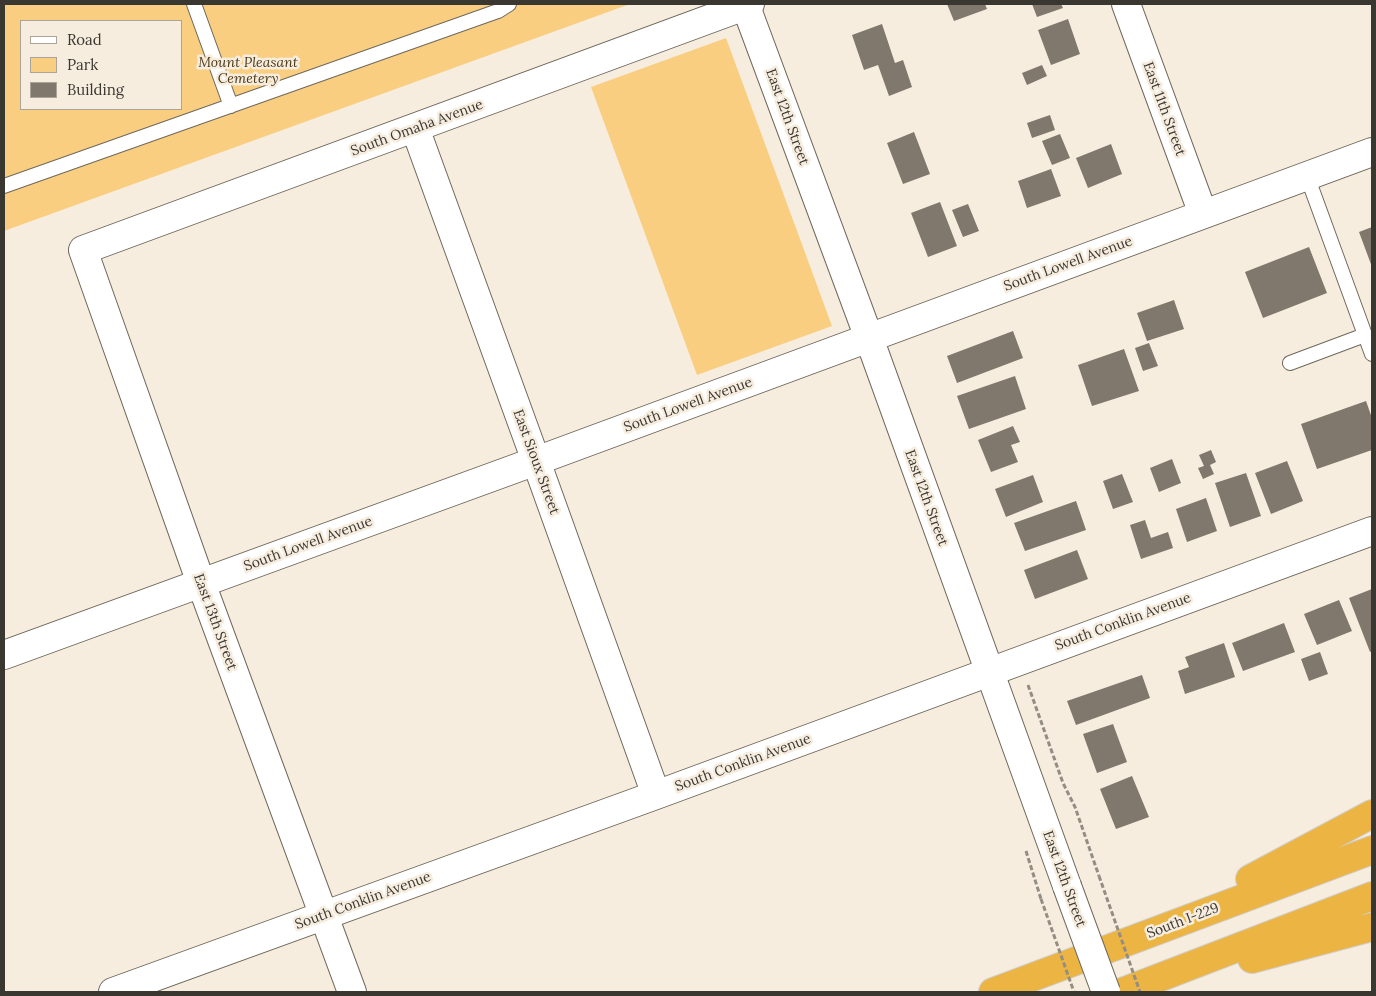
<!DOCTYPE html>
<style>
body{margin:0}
#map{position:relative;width:1376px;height:996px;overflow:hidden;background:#f6eddf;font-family:Lora,serif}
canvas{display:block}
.frame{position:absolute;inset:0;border:5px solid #3a3731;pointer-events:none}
.legend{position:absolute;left:20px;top:20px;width:162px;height:90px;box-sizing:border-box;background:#f6eddf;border:1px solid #aba499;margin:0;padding:6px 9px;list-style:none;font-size:15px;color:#3a3731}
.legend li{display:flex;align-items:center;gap:10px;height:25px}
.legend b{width:25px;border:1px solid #aba499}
</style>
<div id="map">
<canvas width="1376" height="996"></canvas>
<div class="frame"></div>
<ul class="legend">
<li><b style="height:6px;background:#fff"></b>Road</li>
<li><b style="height:14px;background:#f9ce80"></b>Park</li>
<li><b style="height:14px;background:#80786c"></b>Building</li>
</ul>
</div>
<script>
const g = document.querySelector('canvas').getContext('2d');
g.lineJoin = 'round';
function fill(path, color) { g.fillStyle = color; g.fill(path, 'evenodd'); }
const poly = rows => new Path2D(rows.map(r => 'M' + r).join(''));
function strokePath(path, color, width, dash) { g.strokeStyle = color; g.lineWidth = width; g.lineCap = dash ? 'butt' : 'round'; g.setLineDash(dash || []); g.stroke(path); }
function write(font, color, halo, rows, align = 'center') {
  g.font = font + ' Lora,serif'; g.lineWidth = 5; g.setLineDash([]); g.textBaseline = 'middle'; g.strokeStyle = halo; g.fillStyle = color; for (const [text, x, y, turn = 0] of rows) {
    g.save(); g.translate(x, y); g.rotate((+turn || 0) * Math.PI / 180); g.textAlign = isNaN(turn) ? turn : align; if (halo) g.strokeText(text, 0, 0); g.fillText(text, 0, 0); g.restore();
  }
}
const green = poly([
 [4,4,630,4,4,231],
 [21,21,181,21,181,109,21,109],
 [726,38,832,326,697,375,591,87]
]);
const building = poly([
 [947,4,985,4,987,9,954,21],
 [1032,4,1061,4,1063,8,1037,17],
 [1068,19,1080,54,1051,65,1038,30],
 [882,24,895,63,903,60,912,87,889,96,878,65,864,70,852,35],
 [1042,65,1047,76,1027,85,1022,73],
 [1050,115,1055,130,1032,138,1027,123],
 [914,132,930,174,903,184,887,143],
 [1060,134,1070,158,1052,165,1042,141],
 [1111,144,1122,174,1088,188,1076,158],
 [1051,169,1061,196,1027,208,1018,181],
 [940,202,957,246,928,257,911,213],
 [968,204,979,231,963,237,952,210],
 [1372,227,1372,267,1359,232],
 [1309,247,1327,293,1263,318,1245,272],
 [1174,300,1184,329,1147,341,1137,313],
 [1013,331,1023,358,957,383,947,356],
 [1149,343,1158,366,1143,371,1135,348],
 [1124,349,1139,391,1092,406,1078,365],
 [1015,376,1026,409,969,429,957,396],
 [1366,401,1372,418,1372,450,1317,469,1301,424],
 [1013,426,1020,442,1011,445,1018,462,991,472,978,440],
 [1211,450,1216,462,1210,465,1214,474,1203,479,1198,468,1204,466,1199,455],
 [1172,459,1181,483,1159,492,1150,468],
 [1287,461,1303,501,1271,514,1255,473],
 [1246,473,1261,516,1230,527,1215,483],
 [1122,474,1133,502,1113,509,1103,481],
 [1033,475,1043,502,1006,517,995,489],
 [1206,498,1217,531,1187,542,1176,509],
 [1076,501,1086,530,1025,551,1014,523],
 [1145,520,1151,538,1168,532,1173,548,1141,559,1130,525],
 [1077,550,1088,579,1035,599,1024,570],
 [1372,589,1372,651,1370,652,1349,598],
 [1339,600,1352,631,1317,645,1304,614],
 [1284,623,1295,652,1243,671,1232,643],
 [1224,643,1235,677,1185,694,1178,671,1189,667,1185,657],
 [1320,652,1328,674,1309,681,1301,659],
 [1142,675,1150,698,1076,725,1067,701],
 [1113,724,1127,762,1097,773,1083,734],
 [1132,776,1149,817,1116,829,1100,789]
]);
const path = poly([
 [1028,685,1063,783,1075,807,1099,876],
 [1026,851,1041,899]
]);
const lane = poly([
 [194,4,231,106],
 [1307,176,1372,354],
 [4,186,498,11,509,4],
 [1290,363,1365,335]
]);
const street = poly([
 [1126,4,1203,214],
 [415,128,536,461,656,795],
 [113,992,656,795,1372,531],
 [352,992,201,583,83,250,750,4]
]);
const secondary = poly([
 [745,4,869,338,1067,886],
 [4,655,536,461,1372,152]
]);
const highway = poly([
 [1250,879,1372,814],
 [1252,959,1372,927],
 [993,992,1372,850],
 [1122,992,1372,896]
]);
const pathBridge = poly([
 [1099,876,1140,992],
 [1041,899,1074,992]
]);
const secondaryBridge = poly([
 [1067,886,1106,992]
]);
const parkNames = [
 ["Mount Pleasant",248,63],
 ["Cemetery",248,79]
];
const streetNames = [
 ["East 11th Street",1164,109,70],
 ["East 12th Street",787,117,70],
 ["South Omaha Avenue",417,128,-20],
 ["South Lowell Avenue",1068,264,-20],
 ["South Lowell Avenue",688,405,-20],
 ["East Sioux Street",536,462,70],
 ["East 12th Street",926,498,70],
 ["South Lowell Avenue",308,544,-20],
 ["East 13th Street",215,622,70],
 ["South Conklin Avenue",1123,622,-20],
 ["South Conklin Avenue",743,763,-20],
 ["East 12th Street",1064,879,70],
 ["South Conklin Avenue",363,901,-20],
 ["South I-229",1183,921,-21]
];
fill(green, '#f9ce80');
fill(building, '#80786c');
strokePath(lane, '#6f685b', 16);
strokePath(street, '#6f685b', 30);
strokePath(secondary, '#6f685b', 30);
strokePath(highway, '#d0cfce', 30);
strokePath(path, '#938d83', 3, [5, 2.5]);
strokePath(lane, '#fff', 14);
strokePath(street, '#fff', 28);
strokePath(secondary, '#fff', 28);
strokePath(highway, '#ecb442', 28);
strokePath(secondaryBridge, '#6f685b', 30, []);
strokePath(pathBridge, '#938d83', 3, [5, 2.5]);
strokePath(secondaryBridge, '#fff', 28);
write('italic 14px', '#4c3a17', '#f6eddf', parkNames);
write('14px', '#3a3731', '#f6eddf', streetNames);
</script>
